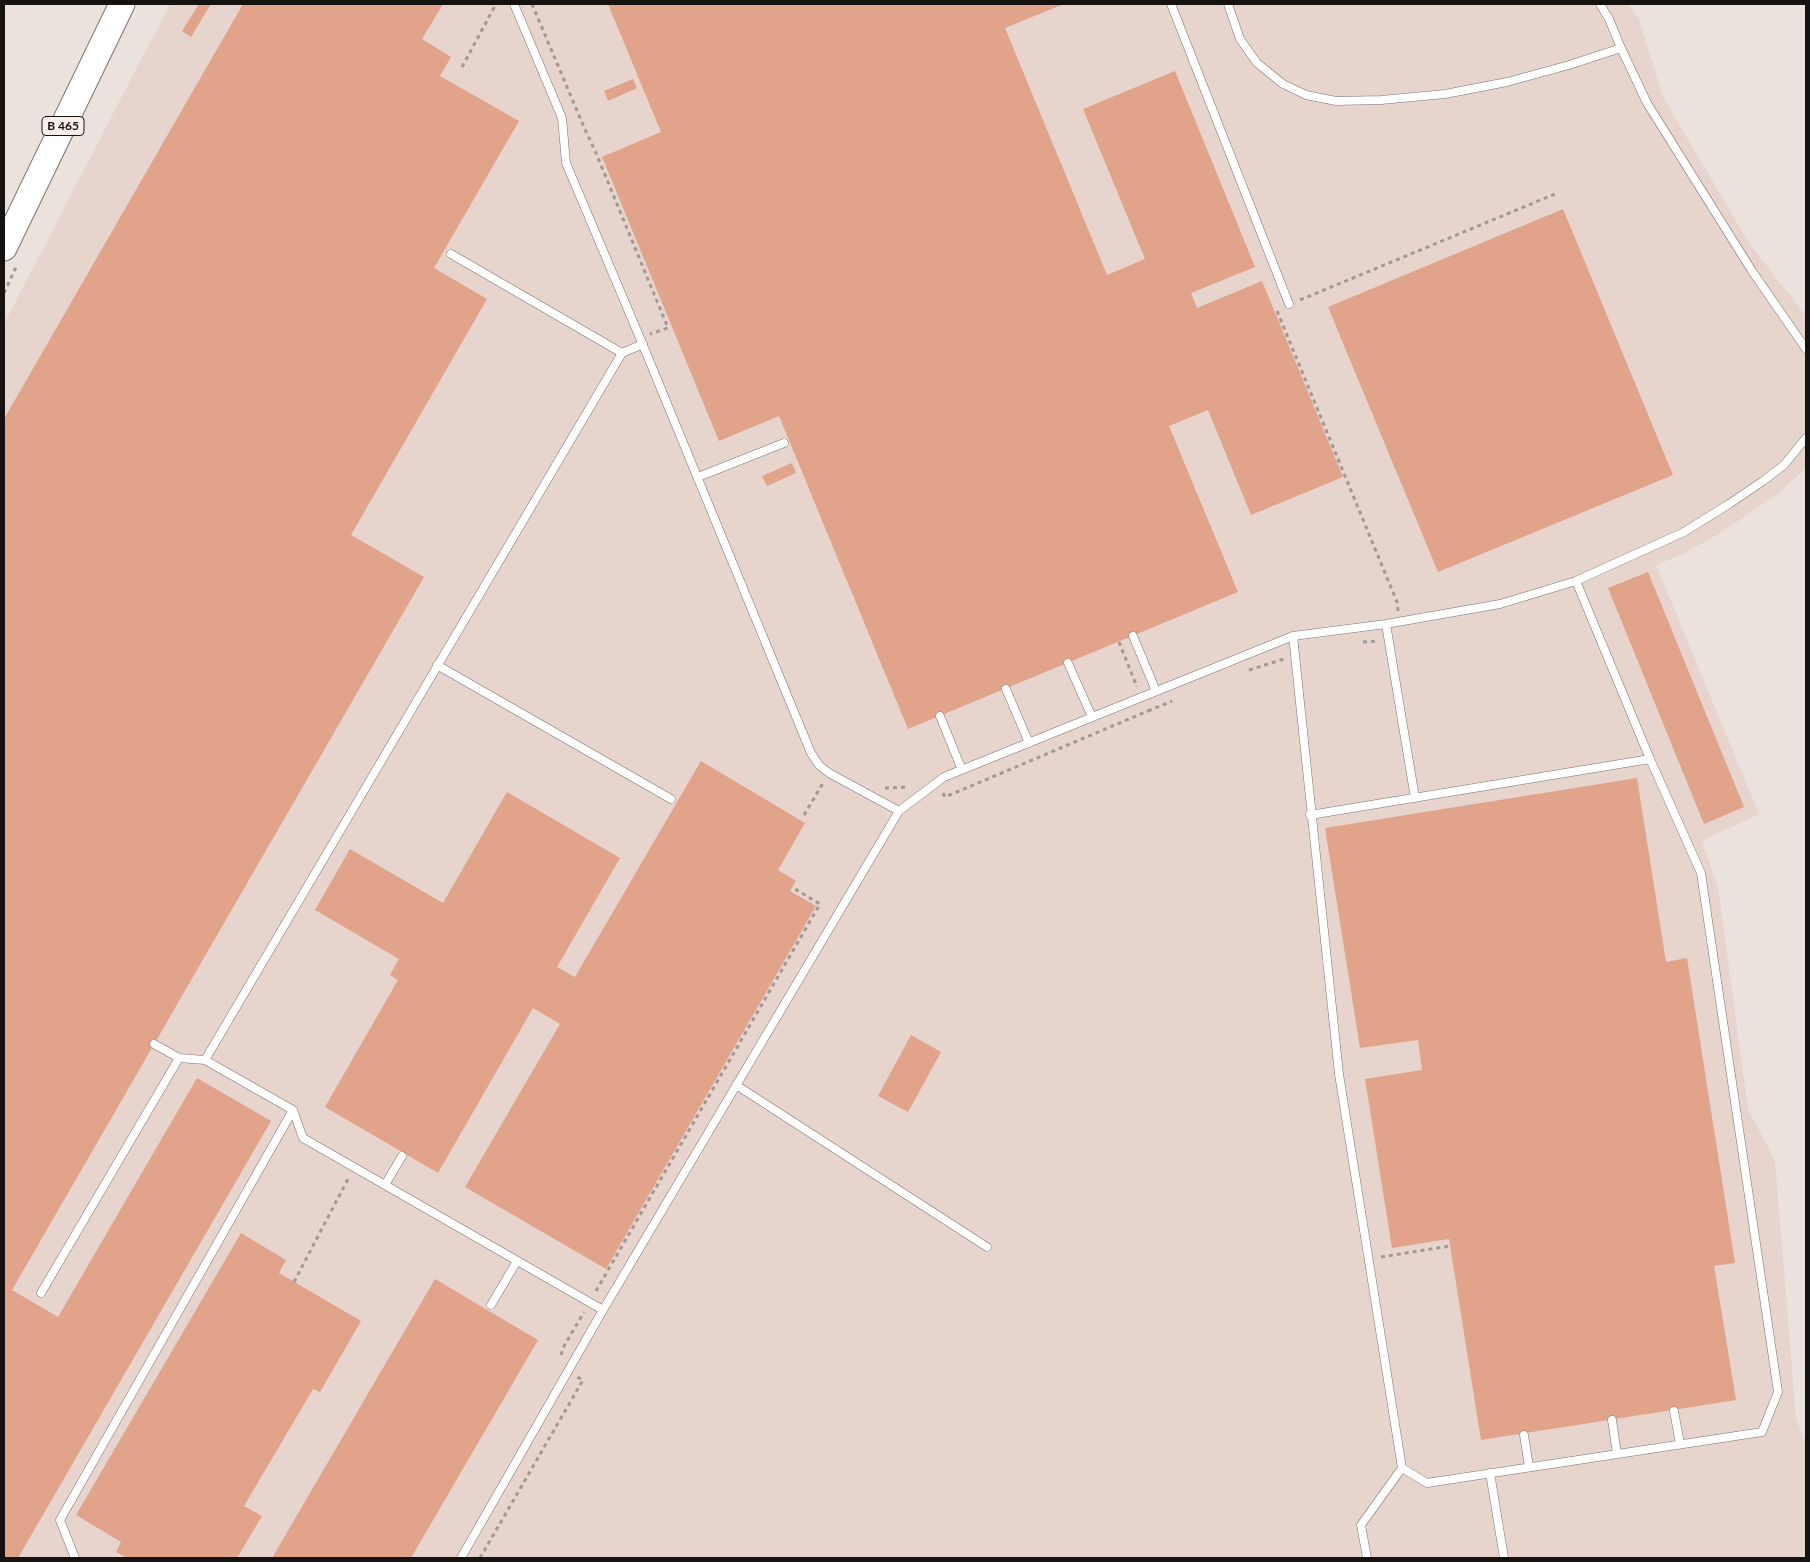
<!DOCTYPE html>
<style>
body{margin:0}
#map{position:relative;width:1810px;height:1562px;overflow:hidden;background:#ebe1dd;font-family:Lato,sans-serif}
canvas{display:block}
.frame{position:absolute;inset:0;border:5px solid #151210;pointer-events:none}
</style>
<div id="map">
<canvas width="1810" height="1562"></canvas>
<div class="frame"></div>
</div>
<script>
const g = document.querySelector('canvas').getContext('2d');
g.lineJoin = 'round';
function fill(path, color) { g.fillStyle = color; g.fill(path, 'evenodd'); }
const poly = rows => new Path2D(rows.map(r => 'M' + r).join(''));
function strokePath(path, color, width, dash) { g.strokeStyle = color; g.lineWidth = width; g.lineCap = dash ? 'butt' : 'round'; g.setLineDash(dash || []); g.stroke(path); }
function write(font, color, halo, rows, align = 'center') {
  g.font = font + ' Lato,sans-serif'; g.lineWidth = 5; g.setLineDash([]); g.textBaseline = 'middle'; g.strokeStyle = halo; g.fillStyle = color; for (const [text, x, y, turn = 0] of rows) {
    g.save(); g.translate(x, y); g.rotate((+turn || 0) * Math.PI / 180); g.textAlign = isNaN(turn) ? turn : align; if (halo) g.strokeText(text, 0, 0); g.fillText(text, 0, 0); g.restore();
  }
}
const built = poly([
 [170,4,1628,4,1639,19,1663,97,1749,243,1806,316,1806,468,1780,492,1722,532,1683,554,1656,565,1759,814,1702,841,1718,887,1748,1109,1775,1161,1796,1418,1806,1445,1806,1558,4,1558,4,324]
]);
const building = poly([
 [199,4,211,4,191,37,182,31],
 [243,4,443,4,422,39,451,57,440,76,519,121,434,268,487,299,351,535,424,577,12,1290,58,1317,197,1078,271,1121,18,1558,4,1558,4,419],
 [608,4,1064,4,1005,28,1107,275,1145,259,1083,109,1175,71,1255,267,1191,293,1197,308,1262,281,1343,477,1251,515,1208,410,1169,426,1238,592,908,729,779,416,719,441,602,157,661,132],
 [633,79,637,88,608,101,604,91],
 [1563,209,1673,475,1438,572,1328,307],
 [792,463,796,473,767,486,762,476],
 [1648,572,1744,807,1704,824,1608,588],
 [701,761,805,823,778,870,796,881,790,891,816,906,606,1269,465,1187,560,1024,533,1008,438,1173,325,1107,398,980,390,975,399,959,315,910,350,849,443,903,507,792,620,858,557,967,575,977],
 [1637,778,1666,962,1687,958,1735,1263,1714,1266,1736,1400,1481,1440,1449,1239,1392,1248,1365,1079,1422,1070,1418,1040,1360,1048,1325,828],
 [911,1035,941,1052,908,1112,878,1096],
 [241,1233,286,1260,279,1273,361,1321,320,1392,313,1389,244,1506,262,1516,237,1558,127,1558,116,1552,121,1542,76,1515],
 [435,1279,538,1340,411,1558,272,1558]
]);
const path = poly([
 [532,4,583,125,596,153,668,328,650,334],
 [462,67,496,4],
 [4,293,17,265],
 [1300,300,1555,194],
 [1277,311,1397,602,1398,611],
 [1119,642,1137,687],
 [1363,642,1377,641],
 [1249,670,1284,659],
 [1148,711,1172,701],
 [885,788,909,787],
 [943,793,945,797,1148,711],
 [804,815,823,783],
 [1381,1257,1450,1246],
 [294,1282,349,1177],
 [596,1291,820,904,795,889],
 [561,1355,564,1346,584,1312],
 [480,1558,583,1380,577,1377]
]);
const lane = poly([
 [514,4,562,118,566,163,640,338,811,753,819,765,829,773,899,811],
 [1171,4,1289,304],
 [1228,4,1240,39,1257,63,1283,84,1306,95,1336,101,1381,100,1445,94,1507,82,1569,65,1621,48],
 [1600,4,1609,19,1621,48,1647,103,1752,271,1806,349],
 [451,254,622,353],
 [698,477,784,443],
 [1576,581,1684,532,1729,504,1763,481,1784,465,1806,438],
 [1386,624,1415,798],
 [1133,636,1156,691],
 [1068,663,1092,717],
 [437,665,671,799],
 [1006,689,1029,743],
 [940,716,962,770],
 [1310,815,1650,759],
 [154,1044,179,1058],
 [205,1060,293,1110,303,1138,603,1310],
 [736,1085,987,1247],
 [385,1185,402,1156],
 [41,1293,179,1058,205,1060,622,353,643,344],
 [491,1305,517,1261],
 [1674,1411,1680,1444],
 [1612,1420,1617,1454],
 [1524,1435,1529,1467],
 [1490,1473,1504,1558],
 [75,1558,60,1520,293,1110],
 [461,1558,603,1310,899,811,944,777,1293,636,1386,624,1500,604,1576,581,1650,759,1701,873,1778,1392,1762,1432,1427,1483,1402,1468,1339,1074,1293,636],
 [1367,1558,1361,1525,1402,1468]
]);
const primary = poly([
 [4,248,122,4]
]);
const shields = [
 [63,126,42]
];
const shieldNames = [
 ["B 465",63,126]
];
fill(built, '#e6d4cd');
fill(building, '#e1a389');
strokePath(lane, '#7b736f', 9);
strokePath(primary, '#7b736f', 27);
strokePath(path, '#a19996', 3, [4, 4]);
strokePath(lane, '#fff', 8);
strokePath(primary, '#fff', 25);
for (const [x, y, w] of shields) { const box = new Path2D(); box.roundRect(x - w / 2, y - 9.5, w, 19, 4); g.fillStyle = '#f8eeea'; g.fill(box); strokePath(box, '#151210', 1); }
write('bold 12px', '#151210', null, shieldNames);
</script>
